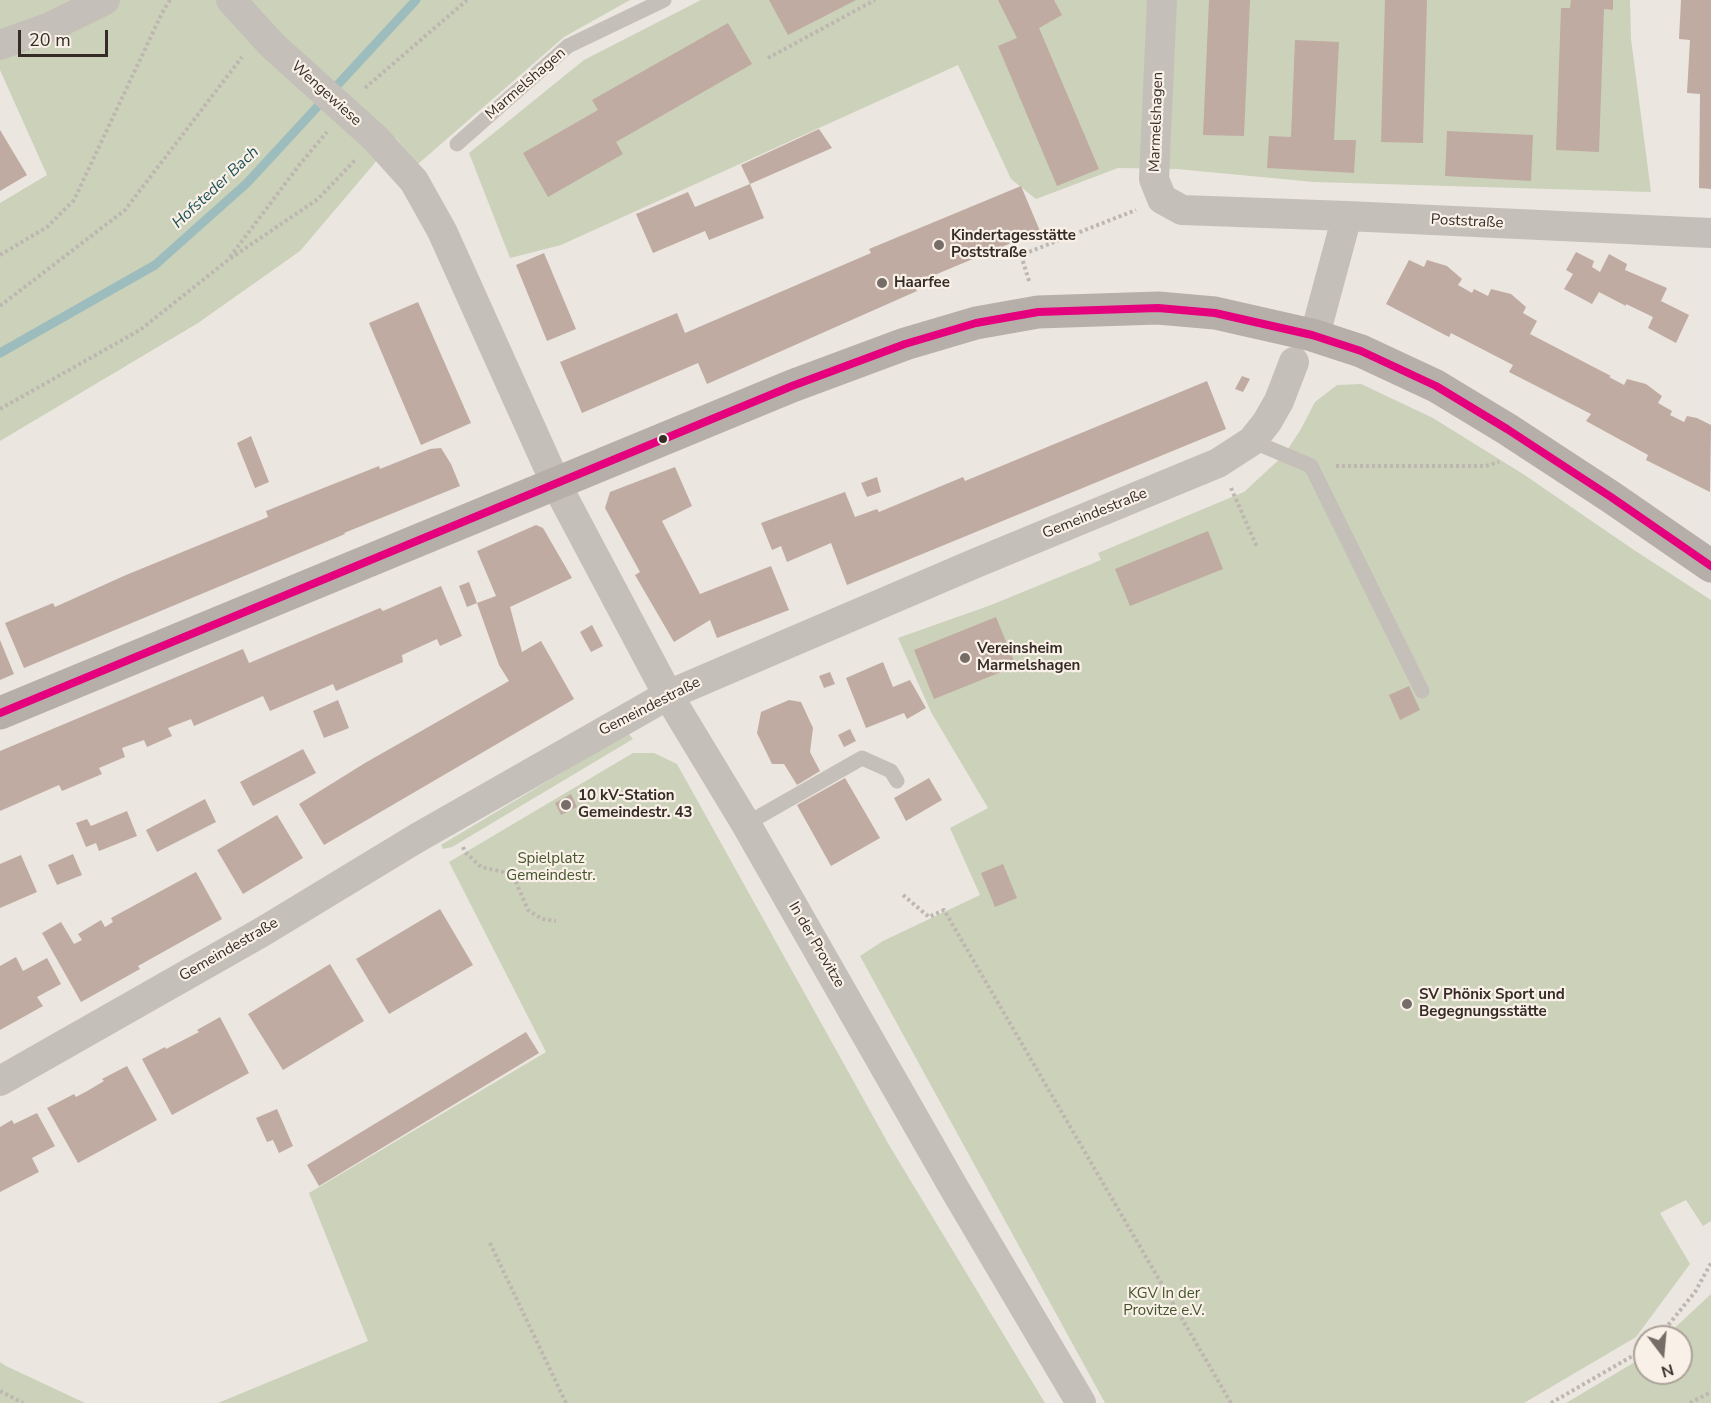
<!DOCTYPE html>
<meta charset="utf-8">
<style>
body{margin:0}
#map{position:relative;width:1711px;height:1403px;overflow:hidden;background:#ece6e0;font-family:"Nunito Sans",sans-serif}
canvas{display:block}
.north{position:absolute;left:1633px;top:1325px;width:60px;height:60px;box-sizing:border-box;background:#f9f1e7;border:2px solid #aba29a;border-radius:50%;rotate:164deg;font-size:16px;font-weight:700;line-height:24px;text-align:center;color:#362c27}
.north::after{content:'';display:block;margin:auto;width:21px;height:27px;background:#766d68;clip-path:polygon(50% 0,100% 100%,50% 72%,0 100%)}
.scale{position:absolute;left:18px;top:30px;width:90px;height:27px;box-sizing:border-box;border:3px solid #362c27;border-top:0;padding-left:8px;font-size:18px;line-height:21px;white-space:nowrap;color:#362c27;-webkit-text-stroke:4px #f9f1e7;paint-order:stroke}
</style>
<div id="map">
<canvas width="1711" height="1403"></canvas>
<div class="north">N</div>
<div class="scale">20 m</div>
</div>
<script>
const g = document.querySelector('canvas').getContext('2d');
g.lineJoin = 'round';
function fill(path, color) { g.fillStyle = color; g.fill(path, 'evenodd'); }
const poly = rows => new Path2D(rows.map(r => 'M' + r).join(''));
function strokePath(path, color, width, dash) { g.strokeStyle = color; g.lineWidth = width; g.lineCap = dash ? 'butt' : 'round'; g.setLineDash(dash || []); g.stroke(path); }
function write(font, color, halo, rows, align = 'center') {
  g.font = font + ' "Nunito Sans",sans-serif'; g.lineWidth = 4.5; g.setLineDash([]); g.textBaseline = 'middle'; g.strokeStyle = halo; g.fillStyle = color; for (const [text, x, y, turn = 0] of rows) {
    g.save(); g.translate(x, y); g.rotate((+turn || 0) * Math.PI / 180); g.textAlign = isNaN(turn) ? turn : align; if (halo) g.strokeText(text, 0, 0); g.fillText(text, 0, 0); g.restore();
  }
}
const green = poly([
 [0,0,630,0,564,37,418,164,396,138,300,251,198,323,0,441,0,203,47,175,0,70],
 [701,0,1630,0,1631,39,1651,192,1314,182,1177,169,1118,168,1036,199,1011,179,958,65,561,245,510,258,469,153,584,60],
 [1361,384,1433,418,1523,474,1634,550,1711,600,1711,1221,1703,1226,1686,1200,1660,1213,1690,1264,1636,1337,1524,1403,1105,1403,860,956,883,941,980,895,950,828,988,808,931,712,898,638,991,605,1101,560,1098,553,1244,492,1284,455,1301,429,1315,402,1337,385],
 [628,733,633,739,452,847,443,849,441,845],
 [633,753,654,753,677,764,889,1145,1045,1403,218,1403,368,1341,309,1193,546,1052,449,862],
 [1711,1294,1711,1403,1566,1403,1645,1356,1645,1373,1681,1373,1681,1337,1665,1337],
 [0,1362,6,1366,85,1403,0,1403]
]);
const stream = poly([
 [0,353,155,265,247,183,416,0]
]);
const building = poly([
 [769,0,856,0,788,35],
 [998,0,1054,0,1062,15,1039,28,1099,169,1057,186,998,46,1017,38],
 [1209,0,1250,0,1244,136,1203,135],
 [1385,0,1427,0,1423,143,1381,142],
 [1571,0,1613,0,1613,10,1604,9,1599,152,1556,150,1561,8,1570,8],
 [1681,0,1711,0,1711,189,1699,188,1700,94,1687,93,1690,40,1679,39],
 [728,23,752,64,616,142,623,154,548,197,523,153,598,110,592,100],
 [1295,40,1339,42,1334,140,1356,140,1354,173,1267,168,1269,136,1291,137],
 [819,129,832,148,750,184,764,218,709,240,705,231,653,253,636,214,688,192,695,207,750,184,741,165],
 [0,130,27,175,0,191],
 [1447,131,1533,135,1531,181,1445,176],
 [1021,186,1040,231,913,284,917,291,707,384,698,363,582,413,560,362,677,313,685,333,871,253,869,249],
 [1576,252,1594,261,1592,267,1600,272,1609,254,1627,264,1625,270,1667,288,1661,301,1689,315,1676,343,1648,328,1653,317,1626,304,1626,306,1599,292,1592,304,1564,289,1573,274,1566,270],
 [544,253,576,329,547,341,516,265],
 [1409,260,1424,267,1427,260,1447,266,1462,279,1458,285,1472,293,1474,289,1488,296,1491,289,1511,294,1526,307,1523,313,1537,321,1530,334,1611,376,1609,377,1624,385,1627,379,1646,384,1662,396,1658,403,1672,411,1670,415,1684,422,1687,416,1697,418,1711,425,1710,492,1646,460,1648,455,1586,421,1591,414,1509,372,1513,365,1451,333,1449,337,1386,304],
 [418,302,471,423,421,445,369,323],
 [1242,376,1250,379,1243,392,1235,389],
 [1207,381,1226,429,847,585,831,543,787,562,781,546,772,550,761,523,845,492,855,517,877,509,879,512,963,477,965,481],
 [251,436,269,482,255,488,237,443],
 [441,448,451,464,460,486,344,533,345,534,24,668,5,623,53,603,55,607,126,575,268,517,266,511,326,487,379,466,380,469,430,449],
 [675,467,692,506,662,521,700,594,771,566,789,610,717,638,710,620,674,642,635,575,640,572,605,508,610,492],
 [877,477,881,492,867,497,861,483],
 [536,525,543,528,572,578,510,607,522,652,541,641,574,699,324,845,299,804,365,763,509,681,499,665,477,603,467,607,459,586,469,582,477,603,496,596,477,551],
 [1208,531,1223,569,1130,606,1115,569],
 [441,586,462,636,440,646,437,639,402,655,403,662,336,691,333,684,270,711,263,696,194,726,191,719,168,728,172,736,147,747,144,740,122,748,125,757,99,768,102,774,62,791,59,785,0,811,0,751,243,649,249,663,380,608,383,611],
 [996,617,1016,666,934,699,914,650],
 [592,625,603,646,591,652,580,632],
 [0,640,14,674,0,680],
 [883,662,893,687,910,680,926,708,907,719,904,713,866,728,846,678],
 [830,672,835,684,824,688,819,676],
 [1409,686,1420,710,1400,720,1389,695],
 [338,700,349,728,324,738,313,711],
 [789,700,801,702,813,728,810,752,820,771,797,785,784,764,772,764,757,733,761,712],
 [850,729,856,741,844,747,838,735],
 [303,749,316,773,253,806,240,782],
 [845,778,880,838,831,866,797,805],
 [929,778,942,800,906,821,894,798],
 [571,794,577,807,561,815,555,803],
 [205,799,216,822,157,852,146,830],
 [127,811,137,836,99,851,96,843,86,847,76,823,87,819,91,826],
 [277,815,303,858,243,894,217,850],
 [73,854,82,875,57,885,48,865],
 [21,855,37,892,0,908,0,864],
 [1003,864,1017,898,995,907,981,873],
 [196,872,222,919,138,966,140,969,81,1002,42,933,61,922,74,944,82,940,78,934,101,920,105,927,113,922,111,918],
 [440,909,473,965,389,1014,356,959],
 [16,957,23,971,47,958,61,984,37,997,43,1006,0,1030,0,966],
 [330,964,364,1021,283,1070,248,1014],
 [220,1017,249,1073,172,1115,142,1059,165,1047,166,1049,199,1032,197,1030],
 [526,1032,539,1053,319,1186,307,1165],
 [127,1066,157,1120,78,1163,47,1108,74,1094,76,1097,89,1090,104,1081,102,1079],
 [277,1109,293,1146,279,1153,273,1140,267,1142,256,1118],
 [37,1113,55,1146,32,1158,39,1172,0,1192,0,1127,12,1120,14,1124]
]);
const path = poly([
 [768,58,875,0],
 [365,88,467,0],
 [0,255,47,227,74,200,162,13,170,0],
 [230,257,300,164,327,132],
 [1029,281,1021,255,1136,210],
 [0,306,125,210,242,57],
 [0,409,140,330,228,260,318,199,356,159],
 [1336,466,1486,466,1499,462],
 [1231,488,1257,547],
 [463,847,465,852,481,867,503,872,515,880,528,910,542,919,556,921],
 [903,895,929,917,944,910,1231,1403],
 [490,1243,566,1403],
 [1655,1337,1670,1323,1695,1292,1711,1263],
 [0,1391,23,1403],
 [1551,1403,1636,1354,1645,1346],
 [1690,1403,1711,1392]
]);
const lane = poly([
 [457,144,568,46,664,0],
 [1252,441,1311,466,1422,691],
 [746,824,862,758,891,771,897,781]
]);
const street = poly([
 [231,0,271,44,376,139,414,181,442,231,556,484,668,695,746,824,954,1188,1081,1403],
 [1162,0,1154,179,1162,199,1182,210,1347,216],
 [0,45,50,27,105,0],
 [1312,335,1319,320,1347,216,1711,233],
 [0,1081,262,932,417,838,668,695,976,563,1218,463,1252,441,1267,422,1279,401,1294,362]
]);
const secondary = poly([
 [0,713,792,386,905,344,976,323,1038,312,1158,308,1215,313,1312,335,1361,351,1436,386,1507,429,1611,497,1711,566]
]);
const bus1 = poly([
 [0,713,792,386,905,344,976,323,1038,312,1158,308,1215,313,1312,335,1361,351,1436,386,1507,429,1611,497,1711,566]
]);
const markers = [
 [939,245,6,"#766d68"],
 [882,283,6,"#766d68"],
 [663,439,5,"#362c27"],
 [965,658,6,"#766d68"],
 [566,805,6,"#766d68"],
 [1407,1004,6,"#766d68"]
];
const streetNames = [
 ["Marmelshagen",526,84,-41],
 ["Wengewiese",326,94,42],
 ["Marmelshagen",1157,122,-88],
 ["Poststraße",1467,222,3],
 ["Gemeindestraße",1095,514,-22],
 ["Gemeindestraße",650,707,-27],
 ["In der Provitze",816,945,60],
 ["Gemeindestraße",229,950,-30]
];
const poiNames = [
 ["Kindertagesstätte",951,236],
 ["Poststraße",951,253],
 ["Haarfee",894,283],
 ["Vereinsheim",977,649],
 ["Marmelshagen",977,666],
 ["10 kV-Station",578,796],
 ["Gemeindestr. 43",578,813],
 ["SV Phönix Sport und",1419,995],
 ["Begegnungsstätte",1419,1012]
];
const parkNames = [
 ["Spielplatz",551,859],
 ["Gemeindestr.",551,876],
 ["KGV In der",1164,1294],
 ["Provitze e.V.",1164,1311]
];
const waterNames = [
 ["Hofsteder Bach",216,188,-43]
];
fill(green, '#ccd1ba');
strokePath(stream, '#9cbcbd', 9);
fill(building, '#bfaba2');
strokePath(path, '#beb7b1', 4, [3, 3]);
strokePath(lane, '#c5bfb9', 15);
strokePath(street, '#c5bfb9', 30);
strokePath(secondary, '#b6afa9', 33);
strokePath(bus1, '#e5007d', 8);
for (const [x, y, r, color] of markers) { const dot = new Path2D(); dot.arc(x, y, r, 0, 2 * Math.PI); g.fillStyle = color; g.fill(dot); strokePath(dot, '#f9f1e7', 2); }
write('15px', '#362c27', '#f9f1e7', streetNames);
write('bold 15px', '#362c27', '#f9f1e7', poiNames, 'left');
write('15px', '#43532c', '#f9f1e7', parkNames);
write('italic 16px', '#1e5156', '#f9f1e7', waterNames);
</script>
